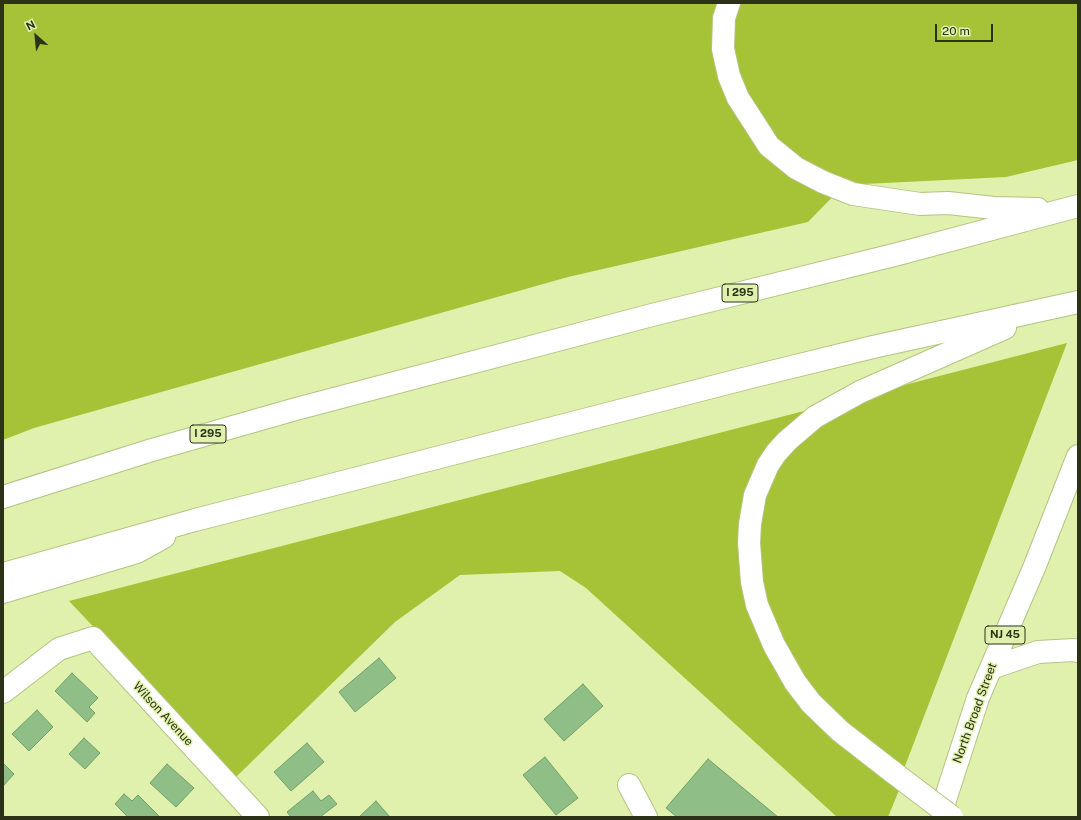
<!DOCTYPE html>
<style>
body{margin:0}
#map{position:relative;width:1081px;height:820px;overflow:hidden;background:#dff1ad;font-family:"Public Sans",sans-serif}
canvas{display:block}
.frame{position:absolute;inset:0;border:4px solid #2c3217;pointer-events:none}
.north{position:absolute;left:16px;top:16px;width:40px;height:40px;-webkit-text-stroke:3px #dff1ad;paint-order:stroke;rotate:333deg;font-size:11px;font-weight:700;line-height:16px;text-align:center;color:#2c3217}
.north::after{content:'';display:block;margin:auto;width:14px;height:18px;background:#2c3217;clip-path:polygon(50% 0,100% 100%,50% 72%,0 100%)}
.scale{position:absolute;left:935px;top:24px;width:58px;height:18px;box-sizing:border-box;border:2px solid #2c3217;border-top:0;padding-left:5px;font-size:12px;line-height:14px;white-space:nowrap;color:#2c3217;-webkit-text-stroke:3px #dff1ad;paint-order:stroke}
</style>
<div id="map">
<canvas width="1081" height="820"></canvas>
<div class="frame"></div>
<div class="north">N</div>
<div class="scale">20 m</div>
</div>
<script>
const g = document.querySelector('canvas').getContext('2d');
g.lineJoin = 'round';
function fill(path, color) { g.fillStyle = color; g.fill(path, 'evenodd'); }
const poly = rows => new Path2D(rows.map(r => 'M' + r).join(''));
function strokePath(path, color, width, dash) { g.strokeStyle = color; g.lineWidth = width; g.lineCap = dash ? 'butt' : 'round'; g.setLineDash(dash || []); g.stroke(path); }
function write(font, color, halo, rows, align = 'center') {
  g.font = font + ' "Public Sans",sans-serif'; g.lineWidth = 3; g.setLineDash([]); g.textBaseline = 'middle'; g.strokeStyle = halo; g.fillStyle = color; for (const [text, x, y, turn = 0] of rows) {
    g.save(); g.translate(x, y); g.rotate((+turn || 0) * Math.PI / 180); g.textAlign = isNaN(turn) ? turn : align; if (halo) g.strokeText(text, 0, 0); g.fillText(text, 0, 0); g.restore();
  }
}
const forest = poly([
 [3,3,1078,3,1078,160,1006,177,844,185,808,222,568,277,34,428,3,440],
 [1067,343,905,766,902,783,888,817,837,817,586,588,560,571,460,575,395,622,236,777,69,601]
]);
const building = poly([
 [379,658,396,678,355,712,339,692,379,658],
 [72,673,98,698,89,707,95,713,87,722,55,691,72,673],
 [583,684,603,706,564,741,544,719,583,684],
 [37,710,53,727,29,751,12,734,37,710],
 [84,738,100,753,85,769,69,754,84,738],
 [307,743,324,762,291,791,274,772,307,743],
 [545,757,578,798,556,815,523,775,545,757],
 [708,759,778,817,677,817,666,808,708,759],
 [3,763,14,774,3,786,3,763],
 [167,764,194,788,176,807,150,783,167,764],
 [313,791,321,801,329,795,337,804,320,817,291,817,287,812,313,791],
 [124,794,132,801,138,795,160,817,128,817,115,804,124,794],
 [376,801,390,817,359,817,376,801]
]);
const minor = poly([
 [3,692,59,649,93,638,258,817],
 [629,785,646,817]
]);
const major = poly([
 [991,668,1038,652,1074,650,1078,651],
 [942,817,945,800,978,698,1034,568,1078,456]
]);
const highway = poly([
 [729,3,724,18,723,49,729,76,738,98,769,146,796,168,823,182,853,194,920,204,948,203,994,208,1038,209],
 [3,497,152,450,296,409,652,315,898,254,1078,206],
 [3,574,195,520,751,377,873,347,1078,302],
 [3,592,137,552,164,537],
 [894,773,840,731,811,703,795,682,774,645,757,605,752,582,749,543,750,524,755,495,768,465,776,453,787,441,815,417,860,392,1005,328]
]);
const highwayBridge = poly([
 [894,773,952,817]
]);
const shields = [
 [740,293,36],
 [208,434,36],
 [1005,635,40]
];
const shieldNames = [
 ["I 295",740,293],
 ["I 295",208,434],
 ["NJ 45",1005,635]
];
const streetNames = [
 ["North Broad Street",975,713,-70],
 ["Wilson Avenue",163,714,47]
];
fill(forest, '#a6c236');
fill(building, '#90be87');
strokePath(building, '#729e69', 1);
strokePath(minor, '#b2c482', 24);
strokePath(major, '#b2c482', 24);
strokePath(highway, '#b2c482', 24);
strokePath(minor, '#fff', 22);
strokePath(major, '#fff', 22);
strokePath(highway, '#fff', 22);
strokePath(highwayBridge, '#b2c482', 24, []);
strokePath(highwayBridge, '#fff', 22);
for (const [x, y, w] of shields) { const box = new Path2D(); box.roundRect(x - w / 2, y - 9, w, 18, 3); g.fillStyle = '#dff1ad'; g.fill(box); strokePath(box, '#2c3217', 1); }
write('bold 11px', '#2c3217', null, shieldNames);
write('12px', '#2c3217', '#dff1ad', streetNames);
</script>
